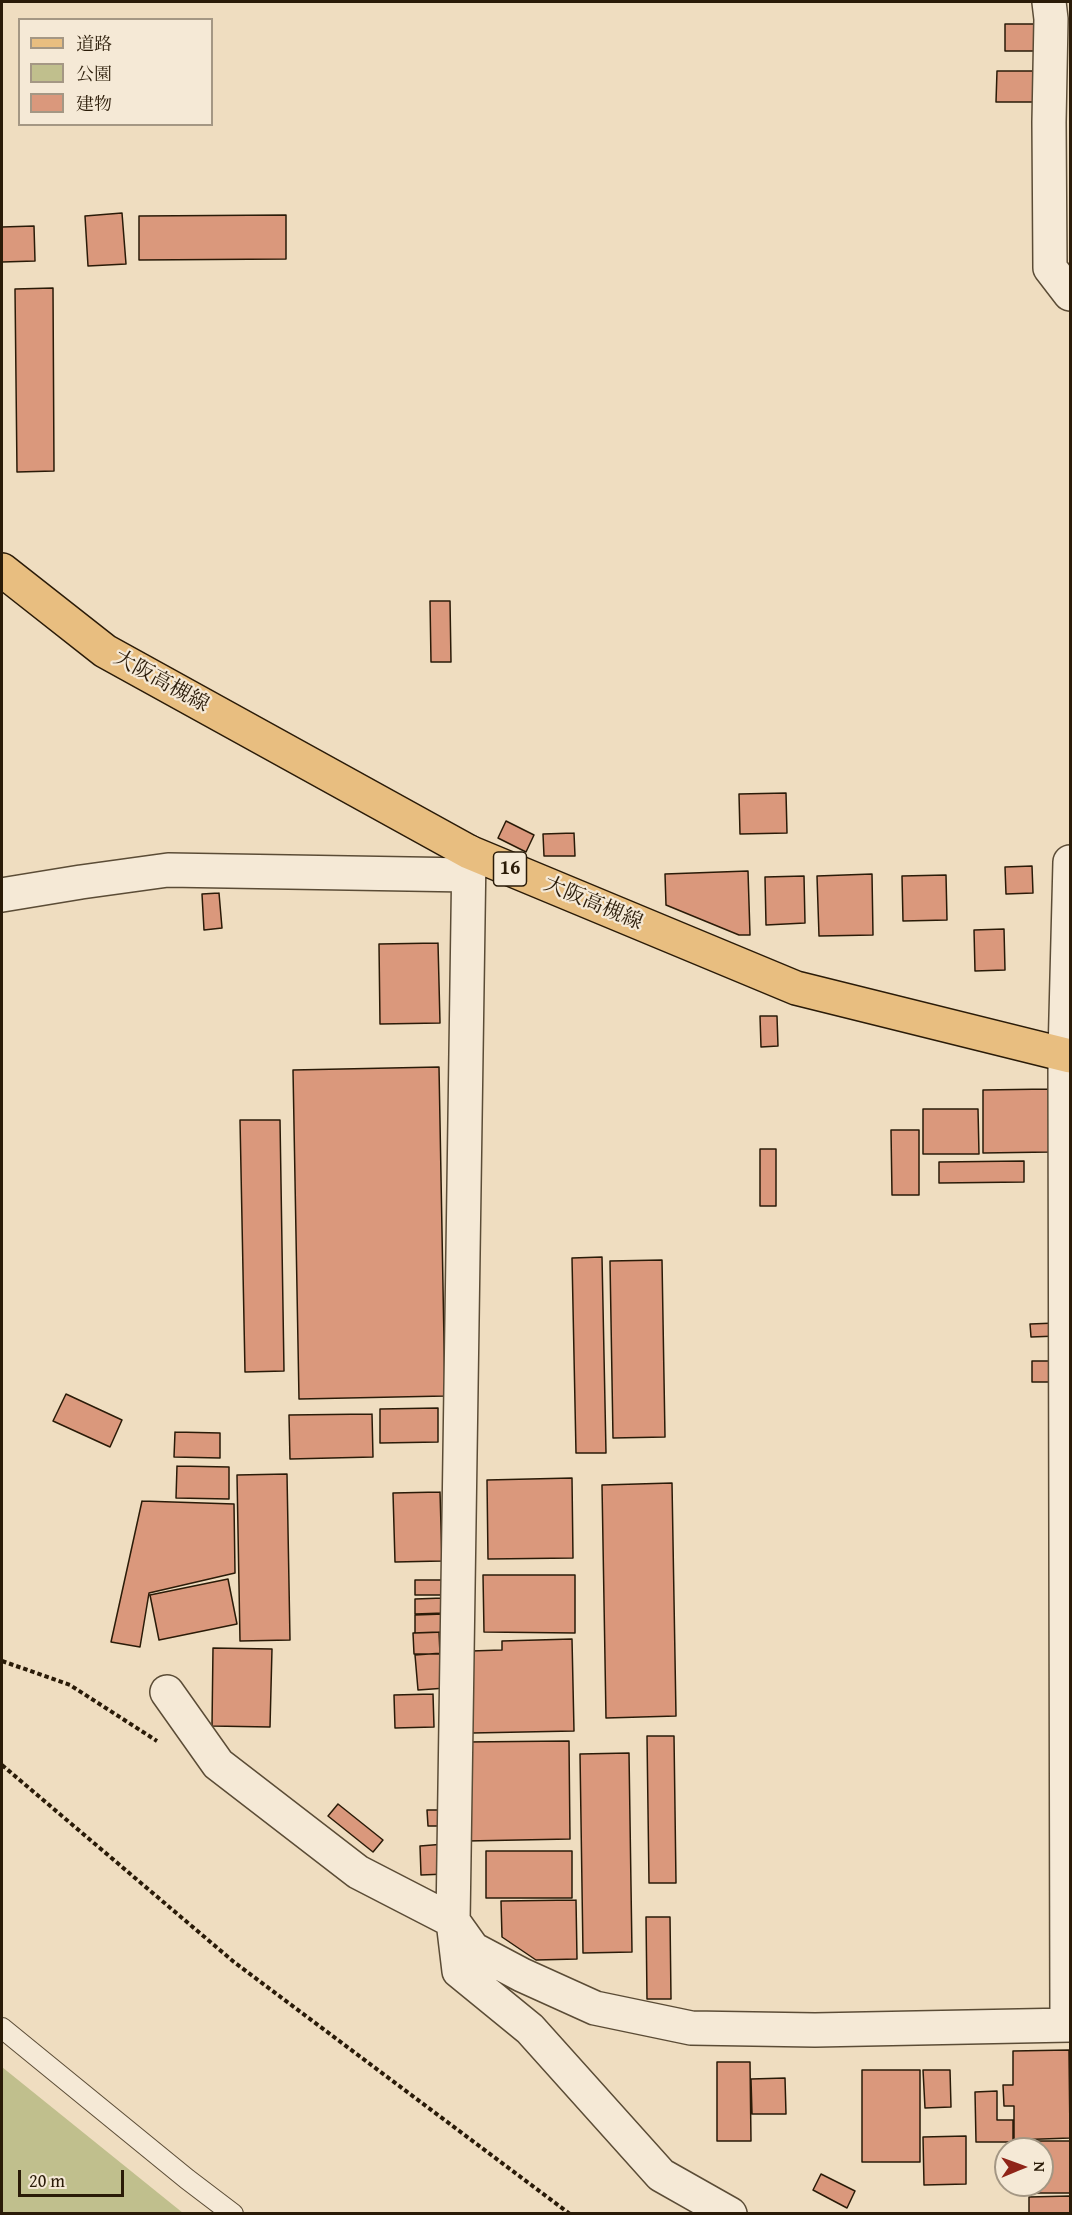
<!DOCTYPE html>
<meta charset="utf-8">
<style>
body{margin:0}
#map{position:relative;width:1072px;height:2215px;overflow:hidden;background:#efddc0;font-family:"Gentium Book Plus","Noto Serif JP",serif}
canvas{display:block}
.frame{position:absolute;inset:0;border:3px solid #2a1b08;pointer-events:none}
.legend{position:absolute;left:18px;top:18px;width:195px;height:108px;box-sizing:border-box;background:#f5e9d6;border:2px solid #a49784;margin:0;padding:8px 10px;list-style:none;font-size:18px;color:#2a1b08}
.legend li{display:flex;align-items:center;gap:12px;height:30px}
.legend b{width:30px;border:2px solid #a49784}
.north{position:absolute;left:994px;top:2137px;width:60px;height:60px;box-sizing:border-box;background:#f5e9d6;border:2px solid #a49784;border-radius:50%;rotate:89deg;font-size:16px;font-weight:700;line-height:24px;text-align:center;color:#2a1b08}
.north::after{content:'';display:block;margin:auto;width:21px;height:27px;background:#8f2418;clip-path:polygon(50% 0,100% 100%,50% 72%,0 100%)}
.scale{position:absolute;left:18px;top:2170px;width:106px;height:27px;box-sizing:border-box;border:3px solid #2a1b08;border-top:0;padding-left:8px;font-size:18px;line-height:21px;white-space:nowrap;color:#2a1b08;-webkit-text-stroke:4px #f5e9d6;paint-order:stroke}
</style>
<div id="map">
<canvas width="1072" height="2215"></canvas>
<div class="frame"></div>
<ul class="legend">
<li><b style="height:8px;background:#e8be80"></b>道路</li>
<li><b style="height:16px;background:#c0bf8d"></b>公園</li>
<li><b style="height:16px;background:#da987c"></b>建物</li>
</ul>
<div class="north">N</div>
<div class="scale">20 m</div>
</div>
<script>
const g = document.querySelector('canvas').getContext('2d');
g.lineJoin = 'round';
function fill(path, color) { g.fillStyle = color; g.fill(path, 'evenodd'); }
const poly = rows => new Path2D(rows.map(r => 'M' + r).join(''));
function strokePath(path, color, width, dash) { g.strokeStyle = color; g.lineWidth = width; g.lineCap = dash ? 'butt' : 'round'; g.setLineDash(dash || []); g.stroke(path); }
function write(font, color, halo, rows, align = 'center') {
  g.font = font + ' "Gentium Book Plus","Noto Serif JP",serif'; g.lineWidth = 4.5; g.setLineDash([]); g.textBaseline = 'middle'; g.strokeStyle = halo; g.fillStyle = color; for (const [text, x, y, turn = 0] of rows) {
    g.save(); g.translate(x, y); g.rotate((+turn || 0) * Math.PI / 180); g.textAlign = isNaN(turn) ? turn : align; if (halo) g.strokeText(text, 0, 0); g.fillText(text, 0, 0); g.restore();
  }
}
const green = poly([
 [2,2067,183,2213,2,2213]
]);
const building = poly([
 [1005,24,1041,24,1041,51,1005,51,1005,24],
 [997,71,1038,71,1038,102,996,102,997,71],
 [122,213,126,264,88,266,85,216,122,213],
 [286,215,286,259,139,260,139,216,286,215],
 [34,226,35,261,2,262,2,227,34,226],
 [53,288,54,471,17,472,15,289,53,288],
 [430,601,450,601,451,662,431,662,430,601],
 [786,793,787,833,740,834,739,794,786,793],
 [506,821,534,835,526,852,498,838,506,821],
 [574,833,575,856,544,856,543,834,574,833],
 [1032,866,1033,893,1006,894,1005,867,1032,866],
 [748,871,750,935,739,935,666,905,665,874,748,871],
 [872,874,873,935,819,936,817,876,872,874],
 [946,875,947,920,903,921,902,876,946,875],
 [804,876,805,923,766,925,765,877,804,876],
 [219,893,222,928,204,930,202,894,219,893],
 [1004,929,1005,970,975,971,974,930,1004,929],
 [438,943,440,1023,380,1024,379,944,438,943],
 [760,1016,777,1016,778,1046,761,1047,760,1016],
 [439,1067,445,1396,299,1399,293,1070,439,1067],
 [1049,1089,1050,1152,983,1153,983,1090,1049,1089],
 [923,1109,978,1109,979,1154,923,1154,923,1109],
 [240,1120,280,1120,284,1371,245,1372,240,1120],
 [891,1130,919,1130,919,1195,892,1195,891,1130],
 [760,1149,776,1149,776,1206,760,1206,760,1149],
 [1024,1161,1024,1182,939,1183,939,1162,1024,1161],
 [602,1257,606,1453,576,1453,572,1258,602,1257],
 [662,1260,665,1437,613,1438,610,1261,662,1260],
 [1056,1323,1057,1336,1031,1337,1030,1324,1056,1323],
 [1032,1361,1056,1361,1056,1382,1032,1382,1032,1361],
 [66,1394,122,1420,110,1447,53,1421,66,1394],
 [438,1408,438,1442,380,1443,380,1409,438,1408],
 [372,1414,373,1457,290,1459,289,1415,372,1414],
 [175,1432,220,1433,220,1458,174,1457,175,1432],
 [177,1466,229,1467,229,1499,176,1498,177,1466],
 [287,1474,290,1640,240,1641,237,1475,287,1474],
 [572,1478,573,1558,488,1559,487,1480,572,1478],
 [672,1483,676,1716,606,1718,602,1485,672,1483],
 [440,1492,442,1561,395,1562,393,1493,440,1492],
 [142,1501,234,1504,235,1573,149,1593,140,1647,111,1642,142,1501],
 [483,1575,575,1575,575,1633,484,1632,483,1575],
 [228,1579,237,1624,159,1640,150,1595,228,1579],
 [415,1580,443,1580,443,1595,415,1595,415,1580],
 [443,1598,444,1613,415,1614,415,1599,443,1598],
 [444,1614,445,1632,415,1633,415,1615,444,1614],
 [439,1632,440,1654,414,1654,413,1633,439,1632],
 [572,1639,574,1731,472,1733,471,1651,502,1650,502,1641,572,1639],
 [213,1648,272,1649,270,1727,212,1726,213,1648],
 [443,1653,446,1688,418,1690,415,1655,443,1653],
 [433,1694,434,1727,395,1728,394,1695,433,1694],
 [647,1736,674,1736,676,1883,649,1883,647,1736],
 [569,1741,570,1839,467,1841,466,1742,569,1741],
 [629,1753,632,1952,583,1953,580,1754,629,1753],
 [338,1804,383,1840,373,1852,328,1816,338,1804],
 [427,1810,449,1810,450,1826,428,1826,427,1810],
 [445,1844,446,1874,421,1875,420,1846,445,1844],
 [486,1851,572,1851,572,1898,486,1898,486,1851],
 [576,1900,577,1959,536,1960,502,1937,501,1901,576,1900],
 [646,1917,670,1917,671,1999,647,1999,646,1917],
 [1069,2050,1070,2138,1014,2140,1014,2106,1004,2106,1003,2085,1013,2085,1013,2051,1069,2050],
 [717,2062,750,2062,751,2141,717,2141,717,2062],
 [862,2070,920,2070,920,2162,862,2162,862,2070],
 [923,2070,950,2070,951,2107,925,2108,923,2070],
 [785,2078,786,2114,752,2114,751,2079,785,2078],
 [997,2091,997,2120,1013,2120,1013,2142,976,2142,975,2092,997,2091],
 [966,2136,966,2184,924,2185,923,2137,966,2136],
 [1015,2141,1070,2141,1070,2193,1015,2193,1015,2185,1042,2185,1042,2149,1015,2149,1015,2141],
 [821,2174,855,2191,847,2208,813,2190,821,2174],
 [1070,2196,1070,2214,1029,2214,1029,2197,1070,2196]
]);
const path = poly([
 [2,1661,70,1685,157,1741],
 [2,1765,234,1962,570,2214]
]);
const service = poly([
 [2,2028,187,2179,233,2214]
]);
const minor = poly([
 [1049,2,1051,19,1049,122,1050,268,1070,294],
 [469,852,453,1921,459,1971,530,2029,661,2175,730,2214],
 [2,895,81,882,168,870,469,875],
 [167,1692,218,1764,358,1872,453,1921,473,1949,522,1975,595,2008,691,2028,815,2030,1070,2025],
 [1067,2025,1065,1055,1070,862]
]);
const primary = poly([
 [2,570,105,651,469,852,796,988,1070,1056]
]);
const shields = [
 [510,869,33]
];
const shieldNames = [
 ["16",510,869]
];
const streetNames = [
 ["大阪高槻線",161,682,29],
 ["大阪高槻線",593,904,23]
];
fill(green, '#c0bf8d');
fill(building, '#da987c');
strokePath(building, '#2a1b08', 1.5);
strokePath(service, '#5b4c36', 22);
strokePath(minor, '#5b4c36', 36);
strokePath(primary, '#2a1b08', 36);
strokePath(path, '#2a1b08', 4, [4.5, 3]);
strokePath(service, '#f5e9d6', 20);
strokePath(minor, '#f5e9d6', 33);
strokePath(primary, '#e8be80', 33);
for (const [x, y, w] of shields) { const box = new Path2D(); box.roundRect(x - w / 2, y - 17, w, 34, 4.5); g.fillStyle = '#f5e9d6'; g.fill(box); strokePath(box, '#2a1b08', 1.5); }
write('bold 20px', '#2a1b08', null, shieldNames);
write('21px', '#2a1b08', '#f5e9d6', streetNames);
</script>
